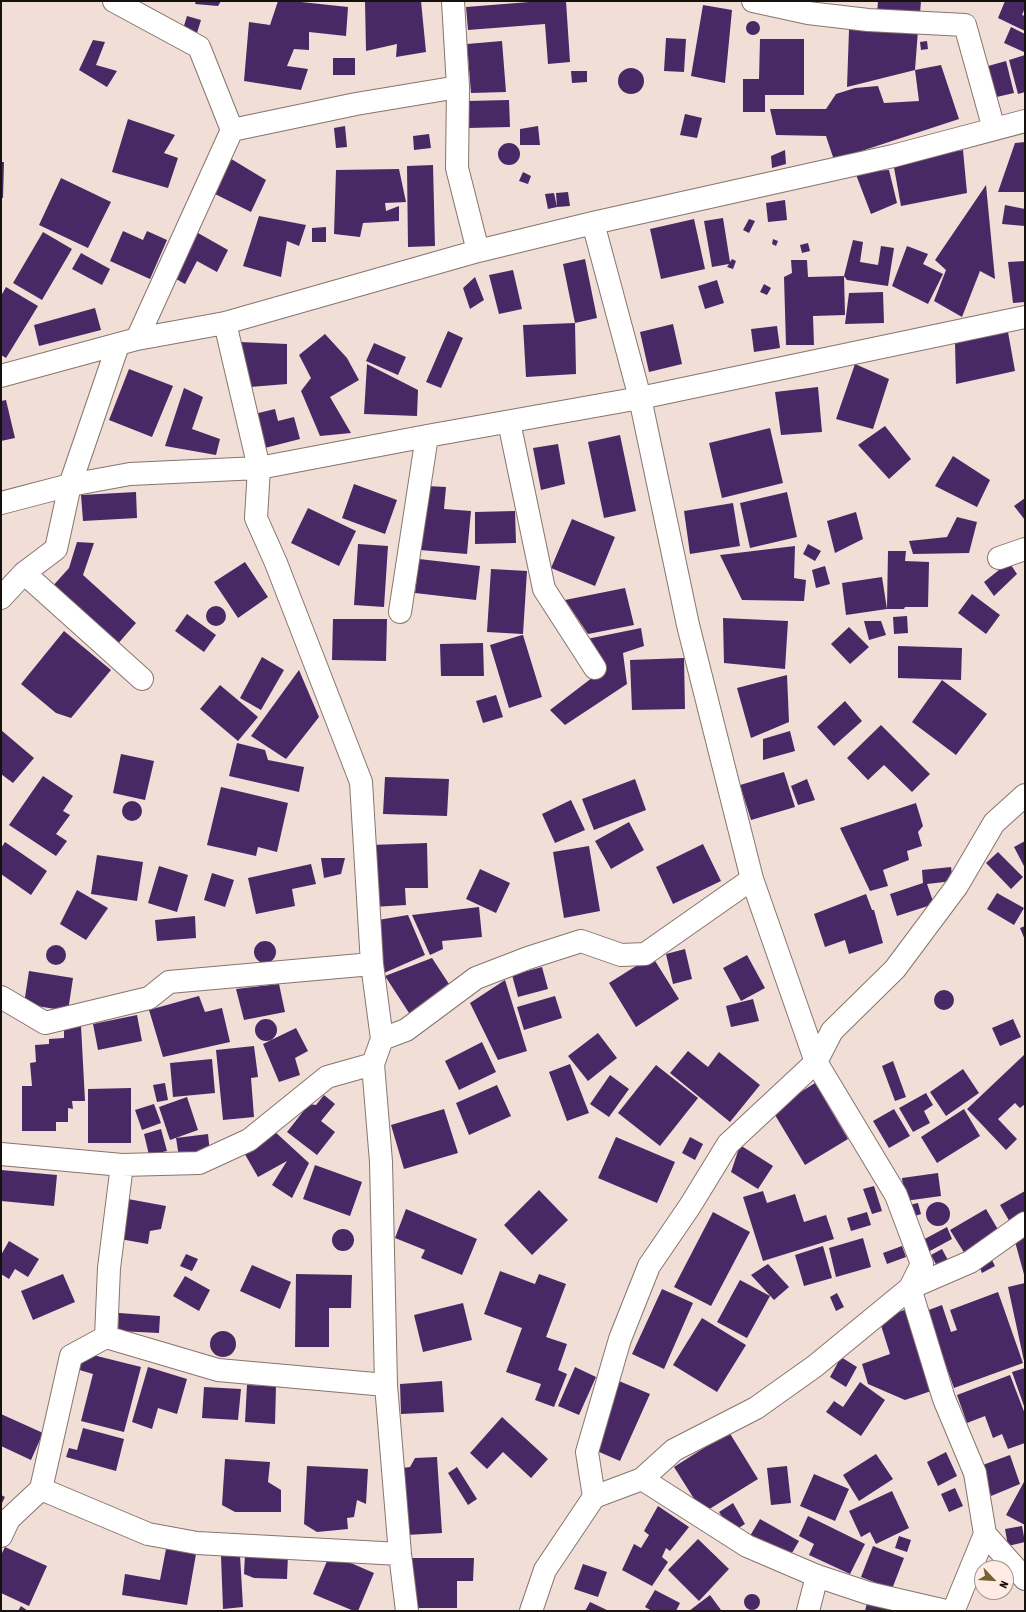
<!DOCTYPE html>
<style>
body{margin:0}
#map{position:relative;width:1026px;height:1612px;overflow:hidden;background:#f1ded6;font-family:"Asap Condensed",sans-serif}
canvas{display:block}
.frame{position:absolute;inset:0;border:2px solid #17110e;pointer-events:none}
.north{position:absolute;left:974px;top:1560px;width:40px;height:40px;box-sizing:border-box;background:#ffebe3;border:1px solid #a2948e;border-radius:50%;rotate:115deg;font-size:11px;font-weight:700;line-height:16px;text-align:center;color:#17110e}
.north::after{content:'';display:block;margin:auto;width:14px;height:18px;background:#786031;clip-path:polygon(50% 0,100% 100%,50% 72%,0 100%)}
</style>
<div id="map">
<canvas width="1026" height="1612"></canvas>
<div class="frame"></div>
<div class="north">N</div>
</div>
<script>
const g = document.querySelector('canvas').getContext('2d');
g.lineJoin = 'round';
function fill(path, color) { g.fillStyle = color; g.fill(path, 'evenodd'); }
const poly = rows => new Path2D(rows.map(r => 'M' + r).join(''));
function strokePath(path, color, width, dash) { g.strokeStyle = color; g.lineWidth = width; g.lineCap = dash ? 'butt' : 'round'; g.setLineDash(dash || []); g.stroke(path); }
const building = poly([
 [196,1,221,1,218,6,195,4],
 [278,1,292,1,348,7,346,36,309,32,309,50,294,49,287,66,308,69,301,90,244,81,249,22,270,25],
 [365,1,421,1,426,52,396,57,397,44,366,51],
 [542,1,566,1,570,62,548,64,545,24,468,30,466,7],
 [878,1,921,1,920,14,877,14],
 [1005,1,1025,1,1025,8,1022,15,1025,16,1025,31,998,18],
 [703,5,732,10,725,83,691,76],
 [187,16,201,20,197,33,183,29],
 '746 28a7 7 0 1 1 14 0a7 7 0 1 1-14 0Z',
 [1011,27,1025,34,1025,49,1024,52,1004,43],
 [849,30,918,30,915,70,941,65,959,119,834,160,826,136,776,135,770,109,826,109,836,94,855,88,878,86,884,103,919,101,915,70,847,87],
 [666,38,686,39,684,72,664,71],
 [760,39,804,39,804,95,765,95,765,112,743,112,743,79,759,79],
 [93,40,105,42,96,65,117,71,107,87,79,70],
 [502,41,506,92,471,93,467,44],
 [927,41,928,49,921,50,920,42],
 [1025,55,1025,92,1018,94,1009,60],
 [333,58,355,58,355,75,333,75],
 [1006,61,1014,93,988,99,981,68],
 '618 81a13 13 0 1 1 26 0a13 13 0 1 1-26 0Z',
 [571,71,587,71,587,82,572,83],
 [509,100,510,127,468,128,467,101],
 [685,114,702,118,697,138,680,135],
 [128,119,175,135,164,153,178,158,168,188,112,172],
 [345,126,347,147,336,148,334,128],
 [538,126,540,145,520,145,520,129],
 [429,134,431,148,414,150,413,136],
 [1025,142,1025,192,998,192,1015,143],
 '498 154a11 11 0 1 1 22 0a11 11 0 1 1-22 0Z',
 [785,150,786,164,772,168,771,156],
 [963,150,967,193,901,206,893,162],
 [228,157,266,180,251,212,209,191],
 [1,162,4,162,3,198,1,198],
 [433,165,435,246,408,247,407,166],
 [399,169,406,202,385,203,386,211,399,206,399,221,363,223,360,237,334,234,336,170],
 [889,170,897,203,871,214,855,172],
 [523,172,531,176,528,184,519,181],
 [61,178,111,202,88,248,39,225],
 [986,185,995,279,980,271,962,317,934,301,946,270,935,260],
 [568,192,570,206,557,207,556,193],
 [554,193,557,207,548,209,545,194],
 [785,200,787,220,768,222,766,203],
 [1005,205,1025,209,1025,226,1002,224],
 [259,216,306,225,299,246,287,241,281,277,243,266],
 [723,218,730,262,732,259,736,261,733,269,727,267,729,264,712,267,704,221],
 [694,219,705,269,661,279,650,229],
 [749,219,755,221,749,233,743,230],
 [326,227,326,242,312,242,312,228],
 [191,229,228,250,217,272,197,261,185,284,169,275],
 [123,231,143,240,147,231,167,240,150,279,110,261],
 [43,232,72,249,42,300,13,283],
 [773,239,778,241,776,246,772,244],
 [853,240,863,242,860,262,878,265,881,246,894,248,888,286,847,280,844,276,845,315,813,316,814,345,786,345,784,277,792,273,791,260,807,260,808,277,844,276],
 [808,243,810,251,802,253,800,245],
 [907,246,928,254,923,264,943,274,928,304,892,286],
 [81,253,110,269,102,285,72,269],
 [585,259,597,318,575,323,563,264],
 [1025,261,1025,302,1013,303,1008,262],
 [513,270,522,309,499,314,489,275],
 [475,277,484,300,470,309,463,288],
 [717,280,724,303,705,309,698,286],
 [764,284,771,288,767,295,760,292],
 [6,287,38,306,6,358,1,355,1,296],
 [883,292,884,323,845,324,849,293],
 [95,308,101,330,39,346,34,325],
 [575,323,576,374,526,377,523,325],
 [673,324,682,364,649,372,640,332],
 [777,326,780,348,754,352,751,329],
 [448,331,463,338,441,388,426,382],
 [1008,332,1015,371,956,384,955,343],
 [325,334,347,358,359,380,330,397,351,433,320,436,301,391,311,378,299,355],
 [240,342,287,344,287,384,250,387],
 [374,343,406,357,398,375,366,361],
 [367,364,418,390,417,416,364,414],
 [855,364,889,379,873,429,836,419],
 [129,369,173,386,152,437,109,420],
 [818,387,822,432,781,435,775,392],
 [184,388,203,397,192,429,220,439,216,455,165,446],
 [6,400,15,438,1,441,1,401],
 [275,409,278,421,294,417,300,439,257,450,250,415],
 [885,426,911,459,889,479,858,445],
 [770,428,783,483,722,498,709,443],
 [620,435,636,511,604,518,588,442],
 [558,444,565,484,541,490,533,448],
 [953,456,990,480,977,507,935,486],
 [354,484,397,500,385,534,342,518],
 [426,486,446,487,444,509,471,511,467,554,420,550],
 [136,492,137,518,83,521,81,495],
 [787,492,797,537,750,548,740,503],
 [1025,498,1025,520,1014,506],
 [733,503,740,546,690,554,684,511],
 [308,508,356,531,339,566,291,543],
 [515,511,516,543,475,544,475,512],
 [856,512,863,539,835,553,827,521],
 [957,517,977,522,969,553,913,554,909,541,947,537],
 [572,519,615,537,595,586,551,568],
 [77,542,94,543,83,575,136,623,116,646,51,588,69,568],
 [358,544,388,546,384,607,354,605],
 [808,544,821,551,815,561,803,554],
 [795,546,794,578,806,580,804,601,742,600,720,555],
 [888,551,906,551,905,561,929,562,928,607,905,607,904,609,887,609,846,615,842,583,882,577,887,609],
 [419,559,480,566,476,600,415,593],
 [245,562,268,597,238,618,214,582],
 [1009,562,1017,574,994,596,984,582],
 [825,566,830,584,816,588,812,570],
 [491,569,527,571,523,634,487,632],
 [625,588,634,625,588,634,565,600],
 [972,594,1000,615,986,634,958,613],
 '206 616a10 10 0 1 1 20 0a10 10 0 1 1-20 0Z',
 [187,614,216,635,204,652,175,631],
 [907,616,908,633,894,634,893,617],
 [723,618,788,621,785,669,724,663],
 [333,619,387,619,386,661,332,660],
 [864,621,881,621,886,635,869,640],
 [849,627,869,647,850,664,831,644],
 [641,628,644,646,623,653,627,684,565,725,550,710,601,671,587,639],
 [64,631,111,670,71,718,56,713,21,684],
 [522,635,523,635,542,697,509,708,490,645],
 [483,643,484,676,441,676,440,644],
 [898,646,962,648,961,680,898,678],
 [262,657,284,670,261,710,240,698],
 [684,658,685,709,632,710,630,660],
 [299,670,319,717,286,759,251,736],
 [787,675,789,722,751,738,737,688],
 [942,680,987,714,956,755,912,722],
 [220,685,258,717,238,741,200,709],
 [496,695,503,717,483,723,476,701],
 [845,701,862,721,834,746,817,727],
 [881,725,930,774,912,792,884,765,868,780,847,758],
 [1,730,34,758,13,783,1,774],
 [790,731,795,751,763,760,763,739],
 [237,743,265,750,268,760,304,767,299,792,229,776],
 [121,754,154,761,145,800,113,793],
 [784,772,795,807,751,820,740,785],
 [43,776,73,796,63,811,70,815,56,834,67,841,56,856,9,825],
 [385,777,449,779,447,816,383,814],
 [635,779,646,810,594,830,582,799],
 [807,779,815,800,798,805,791,786],
 [221,787,288,803,277,852,258,847,256,856,207,845],
 [571,800,585,830,555,843,542,814],
 '122 811a10 10 0 1 1 20 0a10 10 0 1 1-20 0Z',
 [916,803,923,826,918,832,922,846,907,851,909,860,883,870,888,886,870,891,840,828],
 [629,822,644,850,611,869,595,841],
 [1025,841,1025,868,1014,847],
 [5,842,47,871,31,895,1,874,1,848],
 [427,843,428,888,405,888,406,905,373,907,371,845],
 [703,844,721,881,673,904,656,867],
 [589,846,600,911,564,918,553,852],
 [998,852,1023,877,1011,889,986,863],
 [97,855,143,862,137,901,91,894],
 [321,858,345,858,341,874,324,878],
 [311,864,316,884,292,889,295,906,256,914,248,878],
 [159,866,188,875,177,912,148,903],
 [951,867,953,881,927,884,934,904,897,916,890,894,923,883,922,870],
 [480,869,510,883,496,913,466,899],
 [212,873,234,880,225,907,204,900],
 [77,890,108,908,86,940,60,924],
 [997,893,1024,908,1014,925,987,909],
 [866,894,872,910,874,910,883,943,849,954,845,940,825,947,814,914],
 [479,907,482,937,442,941,443,949,430,955,412,915],
 [408,915,425,955,384,973,378,920],
 [195,916,196,938,157,941,155,920],
 [1025,926,1025,940,1020,928],
 '254 952a11 11 0 1 1 22 0a11 11 0 1 1-22 0Z',
 '46 955a10 10 0 1 1 20 0a10 10 0 1 1-20 0Z',
 [685,949,692,979,673,984,666,954],
 [747,955,765,988,741,1001,723,968],
 [652,956,679,999,636,1027,609,983],
 [432,958,449,984,411,1016,385,976],
 [542,967,548,989,518,997,512,975],
 [29,971,73,978,68,1011,24,1004],
 [505,980,527,1051,498,1060,470,1003],
 [279,984,285,1012,244,1020,236,989],
 '934 1000a10 10 0 1 1 20 0a10 10 0 1 1-20 0Z',
 [199,996,205,1012,222,1008,230,1042,163,1057,149,1010],
 [555,996,562,1018,524,1030,517,1007],
 [753,999,759,1021,731,1027,726,1006],
 [137,1015,142,1041,98,1050,93,1024],
 [1013,1019,1021,1037,1000,1046,992,1028],
 '255 1030a11 11 0 1 1 22 0a11 11 0 1 1-22 0Z',
 [81,1026,85,1101,72,1101,73,1109,68,1108,68,1122,56,1122,56,1131,22,1131,22,1086,32,1086,30,1063,36,1062,35,1045,49,1044,49,1039,64,1038,64,1028],
 [296,1028,308,1051,295,1058,300,1075,279,1082,263,1044],
 [598,1033,617,1058,588,1081,568,1056],
 [482,1042,496,1072,459,1090,445,1061],
 [254,1046,258,1077,251,1078,254,1117,223,1120,216,1050],
 [688,1051,708,1067,719,1052,760,1085,730,1122,670,1073],
 [1025,1054,1025,1104,1020,1108,1015,1103,998,1119,1017,1139,1006,1150,967,1109],
 [212,1059,215,1093,173,1097,170,1063],
 [893,1061,906,1097,895,1101,882,1066],
 [570,1064,589,1113,567,1121,549,1072],
 [656,1065,698,1098,660,1146,618,1113],
 [963,1069,979,1093,946,1116,930,1092],
 [610,1075,629,1089,609,1117,590,1104],
 [165,1083,168,1100,157,1102,153,1085],
 [815,1083,848,1139,805,1165,772,1110],
 [497,1085,511,1116,469,1135,456,1103],
 [131,1088,131,1143,88,1143,88,1089],
 [926,1093,933,1105,924,1111,930,1123,913,1132,899,1108],
 [324,1095,335,1104,321,1121,335,1132,317,1155,287,1132,309,1104,316,1105],
 [187,1097,198,1130,170,1140,159,1107],
 [154,1104,161,1123,142,1130,135,1110],
 [444,1109,458,1153,404,1169,391,1125],
 [894,1109,910,1136,889,1148,873,1121],
 [964,1109,980,1136,937,1163,921,1137],
 [161,1129,167,1151,149,1155,144,1134],
 [273,1130,309,1163,292,1198,272,1185,287,1161,258,1177,243,1151],
 [208,1134,210,1153,179,1157,176,1138],
 [616,1137,675,1162,657,1203,598,1178],
 [690,1137,703,1144,695,1160,682,1153],
 [740,1145,773,1166,758,1189,731,1172],
 [315,1165,362,1182,350,1216,303,1199],
 [1,1170,57,1175,54,1206,1,1201],
 [938,1173,941,1196,905,1201,902,1178],
 [874,1186,882,1211,872,1214,863,1189],
 [539,1190,568,1220,532,1255,504,1225],
 [763,1191,767,1203,795,1194,804,1222,826,1215,834,1239,763,1261,743,1197],
 [1025,1191,1025,1215,1011,1224,1000,1205],
 [128,1199,166,1206,161,1229,150,1231,148,1244,120,1239],
 '926 1214a12 12 0 1 1 24 0a12 12 0 1 1-24 0Z',
 [918,1203,921,1214,912,1217,909,1205],
 [406,1209,477,1239,462,1275,421,1258,425,1250,395,1238],
 [986,1209,1000,1233,965,1254,950,1230],
 [713,1212,750,1232,711,1306,674,1287],
 [867,1212,871,1225,851,1231,847,1218],
 [947,1227,952,1239,928,1252,921,1241],
 '332 1240a11 11 0 1 1 22 0a11 11 0 1 1-22 0Z',
 [1025,1235,1025,1278,1014,1238],
 [863,1238,871,1267,836,1277,829,1248],
 [9,1241,39,1259,28,1277,15,1269,9,1279,1,1274,1,1255],
 [823,1246,832,1278,804,1286,795,1255],
 [902,1246,906,1257,887,1264,883,1253],
 [942,1249,949,1262,938,1268,931,1255],
 [186,1254,198,1259,192,1271,180,1266],
 [989,1254,995,1266,982,1273,977,1261],
 [768,1264,789,1287,774,1300,751,1275],
 [252,1265,291,1282,280,1309,240,1291],
 [500,1271,535,1284,539,1274,566,1284,546,1337,567,1344,558,1370,567,1374,554,1407,535,1400,541,1384,506,1372,522,1328,484,1314],
 [63,1274,75,1302,33,1320,21,1291],
 [296,1274,352,1275,351,1308,329,1308,329,1347,295,1347],
 [185,1276,210,1290,199,1311,173,1296],
 [740,1280,770,1296,747,1338,717,1322],
 [1025,1283,1025,1360,1024,1361,1008,1287],
 [662,1289,693,1303,664,1369,632,1354],
 [998,1292,1023,1363,954,1388,926,1311,942,1305,951,1332,957,1330,950,1310],
 [837,1293,844,1307,836,1311,830,1297],
 [463,1303,472,1340,423,1352,414,1315],
 [907,1309,934,1390,905,1400,868,1384,862,1364,890,1354,879,1319],
 [119,1313,160,1316,159,1333,118,1331],
 [702,1318,746,1345,717,1392,673,1365],
 '210 1344a13 13 0 1 1 26 0a13 13 0 1 1-26 0Z',
 [81,1352,141,1367,124,1432,81,1421,93,1374,76,1369],
 [841,1357,857,1367,846,1387,830,1377],
 [148,1367,187,1379,177,1414,158,1408,152,1429,132,1422],
 [575,1367,596,1377,579,1415,558,1406],
 [1025,1368,1025,1409,1012,1372],
 [1010,1375,1025,1414,1025,1443,1008,1449,1002,1434,993,1438,985,1416,967,1423,957,1395],
 [442,1381,444,1412,401,1414,400,1384],
 [619,1381,650,1394,620,1461,590,1448],
 [860,1382,885,1400,861,1436,826,1412,834,1401,843,1407],
 [247,1385,276,1386,275,1424,245,1422],
 [204,1387,241,1389,238,1420,202,1418],
 [1,1414,43,1433,31,1460,1,1446],
 [502,1417,548,1459,531,1478,503,1452,487,1469,470,1453],
 [83,1428,124,1439,116,1471,66,1457,69,1448,77,1450],
 [729,1432,758,1479,703,1513,674,1467],
 [946,1452,957,1476,938,1486,927,1462],
 [876,1454,893,1479,859,1501,843,1475],
 [1010,1455,1020,1484,991,1496,980,1466],
 [437,1457,442,1533,406,1535,402,1468,410,1467,415,1458],
 [225,1459,270,1462,268,1482,281,1490,281,1512,235,1512,222,1505],
 [307,1466,368,1469,366,1504,357,1500,354,1517,347,1518,348,1529,317,1532,304,1524],
 [787,1466,791,1503,771,1505,767,1468],
 [457,1467,477,1499,468,1505,448,1473],
 [814,1474,849,1489,835,1521,800,1506],
 [1025,1480,1025,1525,1006,1515],
 [955,1488,963,1506,949,1512,941,1494],
 [892,1491,909,1528,876,1544,870,1532,861,1537,849,1511],
 [1,1495,5,1497,1,1505],
 [733,1503,745,1524,732,1532,719,1512],
 [658,1506,689,1527,670,1551,666,1548,662,1557,668,1562,652,1586,622,1570,634,1544,641,1548,649,1535,644,1531],
 [808,1516,865,1544,850,1574,809,1555,814,1544,799,1536],
 [760,1519,799,1541,789,1558,750,1536],
 [1022,1526,1025,1542,1008,1546,1005,1529],
 [899,1536,911,1540,907,1552,895,1548],
 [698,1539,729,1569,699,1601,668,1570],
 [873,1546,904,1558,892,1589,861,1577],
 [5,1547,47,1566,29,1606,1,1593,1,1555],
 [166,1549,196,1554,187,1605,122,1595,125,1574,160,1580],
 [245,1554,288,1555,287,1579,254,1578,244,1574],
 [330,1554,374,1573,358,1611,354,1611,313,1594],
 [240,1555,243,1607,223,1609,221,1556],
 [410,1558,474,1558,473,1581,457,1581,457,1608,410,1608],
 [583,1564,607,1572,598,1597,574,1589],
 [655,1590,680,1603,676,1611,652,1611,645,1607],
 '744 1602a8 8 0 1 1 16 0a8 8 0 1 1-16 0Z',
 [710,1595,721,1610,719,1611,689,1611],
 [590,1602,609,1611,585,1611],
 [867,1603,903,1611,865,1611],
 [21,1606,28,1611,18,1611]
]);
const minor = poly([
 [114,1,199,47,232,130],
 [453,1,458,87,457,168,478,251],
 [753,1,808,13,868,20,965,25,994,129],
 [593,223,640,398,688,625,752,879,816,1062,896,1195,922,1264,910,1288,944,1399,975,1473,985,1534,1025,1579],
 [225,323,259,468,256,518,276,563,361,782,372,964,382,1039,373,1064,381,1162,386,1385,400,1554,407,1611],
 [137,339,232,130,356,104,458,87],
 [1,376,137,339,225,323,478,251,593,223,893,156,1025,121],
 [509,422,544,589,595,668],
 [1,503,70,485,130,474,259,468,427,436,640,398,1025,317],
 [999,558,1025,549],
 [24,573,142,679],
 [1,598,24,573,56,549,70,485,118,345],
 [400,612,427,436],
 [1,997,45,1023,149,998,169,982,372,964],
 [382,1039,406,1030,476,978,528,958,581,941,621,955,645,954,752,879],
 [1,1154,122,1165,199,1163,249,1140,327,1077,373,1064],
 [106,1337,218,1370,386,1385],
 [642,1479,747,1546,817,1576,868,1593,946,1611],
 [41,1489,148,1534,197,1543,400,1554],
 [594,1497,642,1479,674,1450,756,1408,815,1366,910,1288,970,1262,1025,1223],
 [1,1536,9,1519,41,1489,71,1356,106,1337,109,1268,122,1165],
 [531,1611,545,1570,594,1497,587,1452,620,1339,649,1266,690,1206,728,1144,816,1062,832,1031,895,969,957,886,994,823,1025,795],
 [808,1611,817,1576],
 [954,1611,955,1607,985,1534]
]);
fill(building, '#482966');
strokePath(minor, '#86756d', 24);
strokePath(minor, '#fff', 22);
</script>
